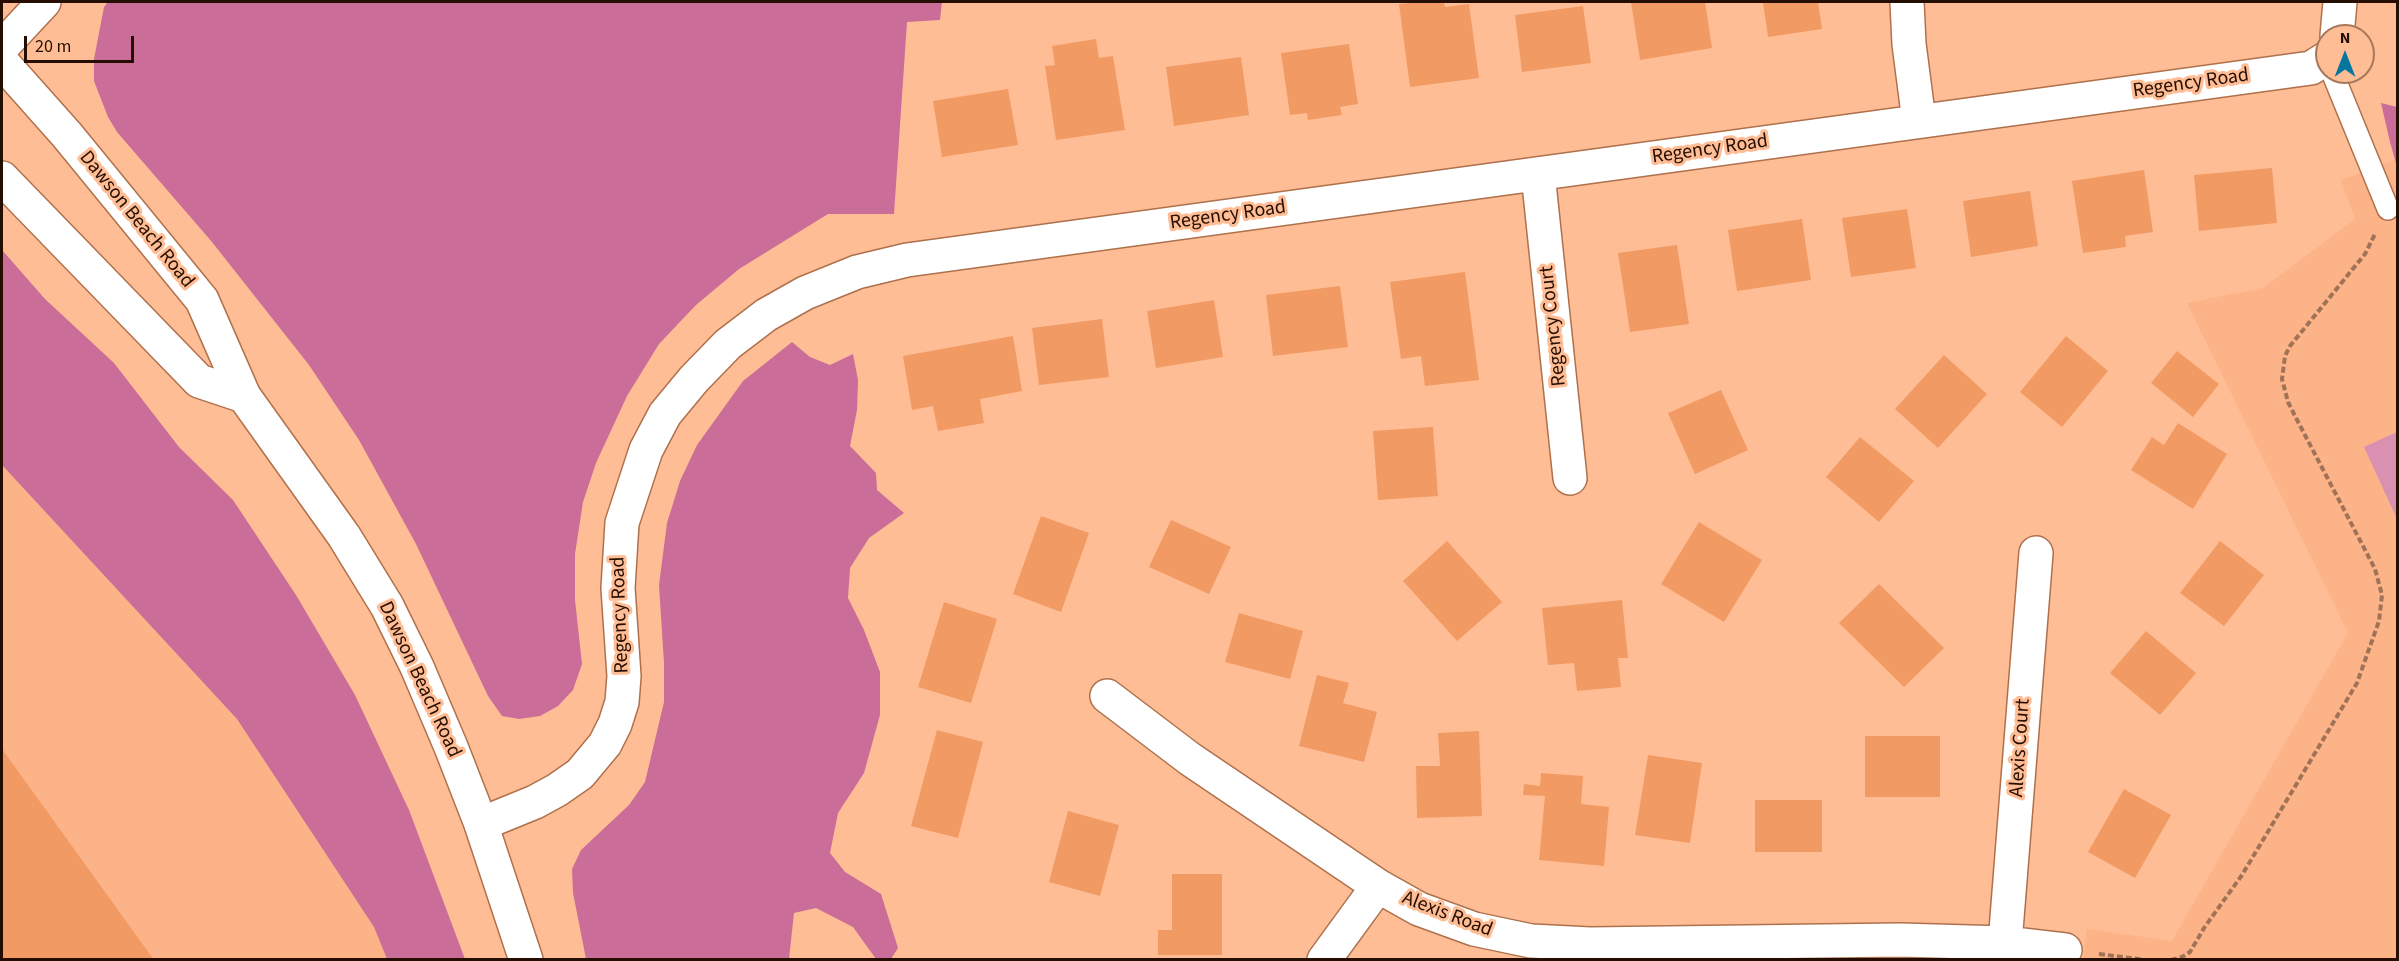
<!DOCTYPE html>
<style>
body{margin:0}
#map{position:relative;width:2399px;height:961px;overflow:hidden;background:#ffbd95;font-family:"Source Sans 3",sans-serif}
canvas{display:block}
.frame{position:absolute;inset:0;border:3px solid #250e01;pointer-events:none}
.north{position:absolute;left:2315px;top:24px;width:60px;height:60px;box-sizing:border-box;background:#ffbd95;border:2px solid #a8775a;border-radius:50%;rotate:0deg;font-size:16px;font-weight:700;line-height:24px;text-align:center;color:#250e01}
.north::after{content:'';display:block;margin:auto;width:21px;height:27px;background:#0477a1;clip-path:polygon(50% 0,100% 100%,50% 72%,0 100%)}
.scale{position:absolute;left:24px;top:36px;width:110px;height:27px;box-sizing:border-box;border:3px solid #250e01;border-top:0;padding-left:8px;font-size:18px;line-height:21px;white-space:nowrap;color:#250e01;-webkit-text-stroke:4px #ffbd95;paint-order:stroke}
</style>
<div id="map">
<canvas width="2399" height="961"></canvas>
<div class="frame"></div>
<div class="north">N</div>
<div class="scale">20 m</div>
</div>
<script>
const g = document.querySelector('canvas').getContext('2d');
g.lineJoin = 'round';
function fill(path, color) { g.fillStyle = color; g.fill(path, 'evenodd'); }
const poly = rows => new Path2D(rows.map(r => 'M' + r).join(''));
function strokePath(path, color, width, dash) { g.strokeStyle = color; g.lineWidth = width; g.lineCap = dash ? 'butt' : 'round'; g.setLineDash(dash || []); g.stroke(path); }
function write(font, color, halo, rows, align = 'center') {
  g.font = font + ' "Source Sans 3",sans-serif'; g.lineWidth = 6; g.setLineDash([]); g.textBaseline = 'middle'; g.strokeStyle = halo; g.fillStyle = color; for (const [text, x, y, turn = 0] of rows) {
    g.save(); g.translate(x, y); g.rotate((+turn || 0) * Math.PI / 180); g.textAlign = isNaN(turn) ? turn : align; if (halo) g.strokeText(text, 0, 0); g.fillText(text, 0, 0); g.restore();
  }
}
const built = poly([
 [2397,159,2397,959,2083,960,2087,929,2172,941,2348,633,2187,303,2263,288,2355,219,2341,180],
 [2,465,237,719,374,927,387,959,2,959]
]);
const green = poly([
 [2397,432,2397,519,2364,447]
]);
const forest = poly([
 [108,2,942,2,940,20,907,22,894,214,828,214,739,269,696,305,659,344,627,396,596,463,583,502,575,554,575,600,582,664,573,690,558,706,540,716,519,719,502,716,488,696,416,544,359,440,309,365,212,242,117,132,108,117,94,81,94,59,104,7],
 [2381,103,2397,107,2397,167,2390,142],
 [2,250,45,299,114,363,179,447,233,500,296,595,355,695,409,810,465,959,387,959,374,927,237,719,2,465],
 [792,342,810,357,830,365,853,354,858,380,857,410,850,446,876,473,877,490,904,513,869,538,850,568,848,598,864,630,880,672,880,715,864,773,838,813,830,853,845,872,881,894,898,948,891,959,876,959,853,927,816,908,794,913,789,959,586,959,573,893,572,869,581,850,629,805,645,782,664,702,664,663,659,585,667,523,680,481,697,445,743,381]
]);
const building = poly([
 [1420,2,1444,2,1445,7,1469,4,1479,78,1410,87,1399,4],
 [1631,2,1705,2,1712,48,1640,60],
 [1763,2,1818,2,1822,29,1768,37],
 [1583,6,1591,63,1522,72,1515,15],
 [1096,39,1099,58,1113,56,1125,130,1056,140,1045,66,1055,65,1052,46],
 [1349,44,1358,104,1340,107,1342,115,1308,120,1307,113,1290,115,1281,53],
 [1241,57,1249,115,1174,126,1166,67],
 [1008,89,1018,145,942,157,933,101],
 [2272,168,2277,223,2199,231,2194,175],
 [2144,170,2153,232,2125,236,2126,247,2083,253,2072,181],
 [2030,191,2038,246,1971,257,1963,201],
 [1907,209,1916,268,1851,277,1842,218],
 [1802,219,1811,280,1737,291,1728,230],
 [1677,245,1689,324,1630,332,1618,253],
 [1465,272,1479,380,1425,386,1421,356,1401,359,1390,282],
 [1340,286,1348,347,1273,356,1266,295],
 [1214,300,1223,357,1156,368,1147,311],
 [1102,319,1109,377,1039,385,1032,328],
 [1013,336,1022,391,980,399,984,423,938,431,933,406,912,410,903,356],
 [2066,336,2108,371,2062,427,2020,392],
 [2177,351,2219,384,2193,417,2151,383],
 [1944,355,1987,394,1938,448,1895,409],
 [1721,390,1748,450,1695,474,1668,413],
 [2178,423,2227,454,2193,509,2131,470,2152,437,2164,445],
 [1433,427,1438,496,1378,500,1373,431],
 [1860,437,1914,481,1879,522,1826,477],
 [1041,516,1089,533,1061,612,1013,594],
 [1171,520,1231,547,1209,594,1149,567],
 [1699,522,1762,560,1724,622,1661,584],
 [1447,541,1502,602,1457,641,1403,581],
 [2220,541,2264,575,2224,626,2180,593],
 [1879,584,1944,648,1904,687,1839,623],
 [1622,600,1628,658,1618,658,1621,687,1577,691,1574,663,1548,665,1542,608],
 [944,602,997,619,971,703,918,687],
 [1239,613,1303,631,1290,679,1225,662],
 [2146,631,2196,673,2160,715,2110,673],
 [1317,675,1349,683,1343,703,1377,712,1364,762,1299,746],
 [937,730,983,742,958,838,911,826],
 [1479,731,1482,816,1417,818,1416,766,1440,766,1438,733],
 [1865,736,1940,736,1940,797,1865,797],
 [2,749,154,960,2,960],
 [1648,755,1702,763,1690,843,1635,835],
 [1541,773,1583,776,1581,804,1609,807,1604,866,1539,860,1545,796,1523,795,1524,784,1540,786],
 [2124,789,2171,815,2135,878,2088,852],
 [1755,800,1822,800,1822,852,1755,852],
 [1068,811,1119,825,1100,896,1049,882],
 [1172,874,1222,874,1222,955,1158,955,1158,930,1172,930]
]);
const path = poly([
 [2099,954,2146,960],
 [2171,960,2182,957,2190,952,2204,928,2242,875,2357,683,2379,621,2382,595,2375,569,2295,416,2288,402,2282,379,2285,356,2290,346,2365,254,2375,234]
]);
const service = poly([
 [2332,72,2388,209]
]);
const minor = poly([
 [1907,2,1909,44,1919,121],
 [2337,36,2340,2],
 [1538,174,1570,478],
 [1107,696,1190,759,1378,886,1419,909,1474,929,1531,941,1590,944,1900,940,2005,943,2065,950],
 [481,824,535,802,557,790,580,774,605,744,615,724,622,702,624,676,618,588,622,523,646,450,665,414,694,379,728,344,766,315,805,293,857,272,907,260,2311,68,2327,58],
 [2005,943,2036,553],
 [1324,960,1378,886]
]);
const tertiary = poly([
 [2,47,44,2],
 [2,62,67,135,202,300,244,396,344,536,387,606,417,667,451,747,481,824,526,960],
 [2,178,199,381,244,396]
]);
const streetNames = [
 ["Regency Road",2191,84,-8],
 ["Regency Road",1710,150,-8],
 ["Regency Road",1228,216,-8],
 ["Dawson Beach Road",136,220,51],
 ["Regency Court",1554,326,-96],
 ["Regency Road",621,615,-92],
 ["Dawson Beach Road",419,680,65],
 ["Alexis Court",2021,748,-86],
 ["Alexis Road",1447,915,21]
];
fill(built, '#fbb387');
fill(green, '#da91b1');
fill(forest, '#ca6d98');
fill(building, '#f29a63');
strokePath(service, '#ae714c', 24);
strokePath(minor, '#ae714c', 36);
strokePath(tertiary, '#ae714c', 36);
strokePath(path, '#a27256', 4, [6, 3]);
strokePath(service, '#fff', 21);
strokePath(minor, '#fff', 33);
strokePath(tertiary, '#fff', 33);
write('20px', '#250e01', '#ffbd95', streetNames);
</script>
